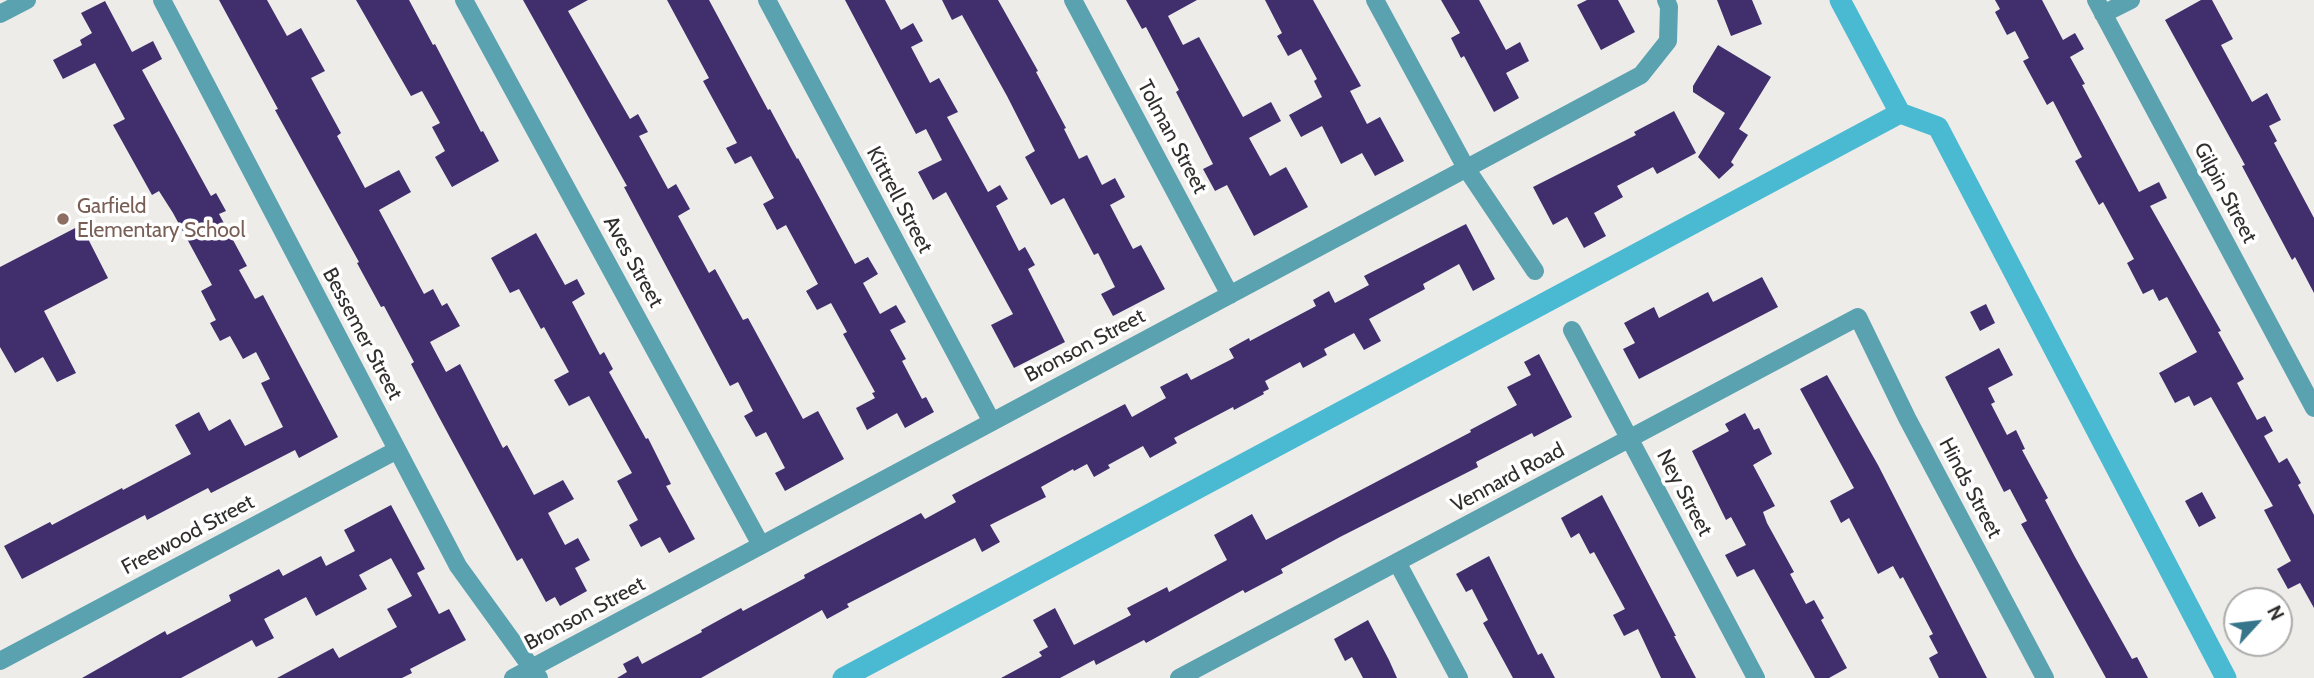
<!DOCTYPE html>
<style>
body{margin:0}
#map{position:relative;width:2314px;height:678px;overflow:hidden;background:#edece8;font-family:Cabin,sans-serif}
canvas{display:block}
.north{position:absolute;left:2223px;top:587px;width:70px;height:70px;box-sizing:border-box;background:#fff;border:2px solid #acacab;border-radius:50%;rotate:63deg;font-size:19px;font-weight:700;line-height:28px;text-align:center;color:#302f2e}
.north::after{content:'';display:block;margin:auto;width:24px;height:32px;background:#37768a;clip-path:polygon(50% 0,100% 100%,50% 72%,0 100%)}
</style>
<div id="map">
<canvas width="2314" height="678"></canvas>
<div class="north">N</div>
</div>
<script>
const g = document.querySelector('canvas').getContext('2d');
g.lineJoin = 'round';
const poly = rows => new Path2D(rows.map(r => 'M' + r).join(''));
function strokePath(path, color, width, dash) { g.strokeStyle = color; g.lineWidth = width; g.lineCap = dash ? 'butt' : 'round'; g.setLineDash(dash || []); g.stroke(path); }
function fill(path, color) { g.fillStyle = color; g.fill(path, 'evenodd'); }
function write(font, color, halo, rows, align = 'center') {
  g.font = font + ' Cabin,sans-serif'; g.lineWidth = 7; g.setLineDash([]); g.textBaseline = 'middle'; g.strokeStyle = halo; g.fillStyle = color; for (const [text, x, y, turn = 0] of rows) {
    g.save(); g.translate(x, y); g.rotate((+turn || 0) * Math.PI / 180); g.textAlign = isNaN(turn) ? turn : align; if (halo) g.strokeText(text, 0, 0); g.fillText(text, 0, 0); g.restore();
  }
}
const canal = poly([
 [1840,0,1900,113,1938,127,2226,678],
 [843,678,1900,113]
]);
const building = poly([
 [219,0,267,0,287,36,301,28,325,71,311,78,341,133,337,136,365,188,399,170,411,192,379,210,424,294,433,289,442,306,447,303,460,326,430,342,446,372,460,364,503,448,507,445,534,495,563,480,574,499,548,513,565,545,578,538,590,560,575,568,587,591,560,606,555,597,546,602,522,558,517,561,439,417,411,364,414,362,384,306,381,307,357,263,359,262,275,110,278,109],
 [356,0,409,0,433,45,435,44,481,132,483,131,499,161,452,187,435,157,445,151,432,127,440,123,422,91,411,96],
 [523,0,588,0,568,11,630,119,638,114,648,132,639,136,668,189,676,184,690,209,678,216,709,273,715,269,743,320,748,318,803,419,818,411,844,459,785,491,775,473,785,468,766,432,756,437,744,416,753,411,738,382,730,386,624,187,627,186],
 [667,0,709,0,768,110,770,109,797,159,798,158,855,264,868,257,878,274,863,283,880,314,896,305,906,322,890,330,906,359,902,361,922,399,926,397,934,412,905,428,897,413,867,430,856,408,875,398,872,393,875,392,843,334,847,332,831,303,817,310,806,291,818,284,786,225,777,230,763,204,774,198,751,156,735,164,726,148,737,143,703,81,709,78],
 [845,0,885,0,901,30,913,23,923,41,911,47,930,83,939,78,958,112,947,117,988,192,1000,185,1008,199,996,206,1019,251,1025,247,1035,265,1028,269,1065,342,1014,368,991,325,1013,314,946,192,933,200,918,172,942,160,926,129,916,134],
 [942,0,998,0,1038,71,1036,72,1066,128,1064,129,1079,159,1087,155,1102,185,1115,178,1125,197,1110,205,1133,249,1141,245,1165,289,1113,316,1101,294,1115,287,1098,253,1094,255,1064,198,1051,205,1025,157,1035,151,1007,96,962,15,952,20],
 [1126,0,1197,0,1168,16,1183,45,1199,37,1243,117,1271,102,1281,121,1249,138,1270,176,1286,167,1308,207,1254,236,1227,185,1215,191,1203,169,1213,164,1176,92,1179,90,1146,27,1142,29],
 [1265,0,1313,0,1361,86,1350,91,1367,124,1380,117,1404,161,1375,176,1362,153,1341,164,1322,126,1301,137,1289,115,1322,97,1314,81,1317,79,1301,49,1288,56,1277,36,1282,33],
 [1441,0,1479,0,1506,50,1520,42,1529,61,1506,73,1519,98,1494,112,1464,56,1461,58,1451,38,1460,33],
 [1587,0,1618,0,1635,32,1601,50,1577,5],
 [1717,0,1752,0,1762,24,1731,36],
 [1995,0,2042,0,2063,40,2075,33,2084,49,2070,57,2085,84,2082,85,2139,192,2159,182,2167,198,2150,206,2221,331,2218,332,2244,379,2237,383,2257,420,2265,416,2273,431,2264,436,2279,463,2287,458,2301,483,2298,485,2314,515,2314,608,2300,583,2288,589,2277,569,2291,561,2264,510,2273,506,2211,397,2194,406,2189,396,2175,403,2159,373,2197,352,2167,297,2159,301,2153,289,2143,294,2127,263,2134,259,2103,202,2099,205,2075,161,2082,157,2053,101,2047,105,2023,61,2029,58,2015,31,2007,35,1995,12,2000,9],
 [2201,0,2212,0,2233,39,2221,45,2252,102,2267,93,2281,120,2269,126,2277,141,2274,143,2314,218,2314,293,2295,257,2292,260,2242,166,2245,165,2165,20],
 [105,1,132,52,153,41,162,59,142,70,211,196,216,193,226,211,219,214,247,266,239,270,255,299,263,295,338,437,299,458,295,450,211,493,208,488,147,520,145,515,22,579,4,546,50,522,52,525,122,488,123,490,191,454,175,425,199,412,209,431,230,419,245,446,283,427,261,383,270,379,256,352,243,359,230,336,220,341,210,323,216,320,201,291,212,285,173,213,159,191,152,195,113,125,125,119,95,63,63,79,53,60,82,45,80,40,92,33,81,13],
 [1718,45,1771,77,1739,129,1748,135,1731,162,1734,165,1719,179,1698,157,1725,113,1693,92,1693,86],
 [1674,111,1696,153,1657,174,1653,167,1617,186,1623,197,1594,213,1606,236,1584,248,1567,217,1553,225,1533,187,1636,135,1634,132],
 [1466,224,1495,279,1473,291,1459,264,1423,284,1425,289,1369,319,1381,341,1364,350,1354,333,1324,349,1327,355,1303,368,1300,362,1265,381,1269,389,1263,392,1264,394,1234,410,1233,407,1174,438,1177,443,1150,458,1143,446,1108,465,1110,468,1094,477,1087,464,1074,471,1073,469,1041,487,1046,497,990,525,1000,542,982,552,975,538,847,604,849,607,827,619,822,610,701,678,617,678,627,672,623,664,638,656,642,664,702,632,701,630,741,608,743,611,805,578,804,575,921,513,925,519,956,502,952,495,1125,404,1132,417,1166,398,1160,387,1187,373,1191,380,1234,358,1229,349,1249,338,1250,341,1316,306,1313,300,1329,291,1335,303,1369,285,1364,276],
 [81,225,108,278,44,311,76,373,57,382,43,357,15,373,0,347,0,267],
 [536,233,565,285,577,279,585,294,572,302,600,355,604,352,613,369,609,372,646,439,648,438,671,484,666,486,695,539,669,553,660,537,641,547,629,525,638,520,617,481,632,473,589,396,569,406,554,380,569,372,544,327,541,329,519,289,510,293,491,258],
 [1762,277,1778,307,1639,379,1623,349,1635,343,1624,323,1654,307,1659,318,1708,292,1713,302],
 [1986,304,1995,323,1980,331,1970,312],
 [1999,348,2013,375,1988,388,1995,402,1991,404,2007,435,2016,430,2025,449,2022,450,2048,498,2045,500,2075,557,2132,659,2137,657,2148,678,2106,678,2021,524,2027,521,2010,489,2004,492,1945,377],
 [1539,354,1572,417,1534,437,1532,433,1476,462,1478,467,1340,537,1281,569,1283,573,1245,593,1243,590,1146,643,1144,640,1096,665,1094,660,1060,678,1001,678,1042,656,1039,652,1048,647,1033,620,1055,608,1074,645,1131,615,1127,608,1167,587,1169,592,1227,560,1214,535,1252,514,1266,540,1471,432,1470,430,1517,405,1507,387,1531,375,1524,362],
 [1827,375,1878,465,1987,678,1939,678,1929,658,1938,653,1929,636,1933,634,1903,577,1900,579,1893,566,1878,574,1849,518,1841,523,1830,501,1854,488,1800,389],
 [1745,413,1754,430,1759,428,1772,454,1753,465,1775,506,1763,512,1767,523,1794,572,1790,574,1806,604,1814,600,1824,618,1821,620,1847,668,1829,678,1815,678,1754,569,1737,577,1725,555,1746,545,1731,517,1726,520,1692,451,1729,431,1725,424],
 [2202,492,2216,518,2199,527,2185,501],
 [1602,495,1676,636,1674,636,1696,678,1661,678,1638,629,1624,636,1613,615,1625,609,1594,552,1590,554,1579,533,1571,538,1561,518],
 [391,505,425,569,417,573,439,614,449,609,466,640,410,669,412,673,402,678,277,678,333,648,339,658,397,627,387,609,412,596,391,558,359,575,367,589,316,616,306,597,264,619,274,638,256,647,252,640,181,678,82,678,165,631,167,635,231,601,229,595,279,569,283,576,321,556,326,566,355,551,344,530],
 [1489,556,1538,655,1542,653,1555,678,1513,678,1483,623,1488,620,1472,589,1466,592,1456,574],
 [1368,620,1389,660,1397,678,1363,678,1352,657,1345,661,1334,639]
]);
const minor = poly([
 [162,0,458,566,539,678],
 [464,0,761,545],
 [767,0,992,422],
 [1073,0,1230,295],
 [1375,0,1466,168,1535,271],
 [2096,0,2314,408],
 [2103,14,2131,0],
 [1572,330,1756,678],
 [1397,562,1459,678],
 [0,661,397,450],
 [513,678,1641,75,1668,41,1669,7,1666,0],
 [1179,678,1858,317,1907,418,2045,678]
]);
const tertiary = poly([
 [0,14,27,0]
]);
const markers = [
 [63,219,7,"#8d6e63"]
];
const streetNames = [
 ["Tolman Street",1172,137,62],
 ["Gilpin Street",2225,193,62],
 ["Kittrell Street",899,200,62],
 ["Aves Street",633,262,61],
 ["Bessemer Street",362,334,62],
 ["Bronson Street",1085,346,-28],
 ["Vennard Road",1508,478,-28],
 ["Hinds Street",1970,488,62],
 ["Ney Street",1684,493,62],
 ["Freewood Street",188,535,-28],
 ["Bronson Street",585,614,-28]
];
const educationNames = [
 ["Garfield",77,207],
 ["Elementary School",77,231]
];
strokePath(canal, '#4abad3', 21);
fill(building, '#402e6d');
strokePath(minor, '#5ba2b1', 18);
strokePath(tertiary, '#5ba2b1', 18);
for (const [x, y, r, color] of markers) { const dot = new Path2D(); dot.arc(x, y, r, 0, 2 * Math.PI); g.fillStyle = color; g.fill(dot); strokePath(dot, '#fff', 2.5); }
write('21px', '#302f2e', '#fff', streetNames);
write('21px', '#785e54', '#fff', educationNames, 'left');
</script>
